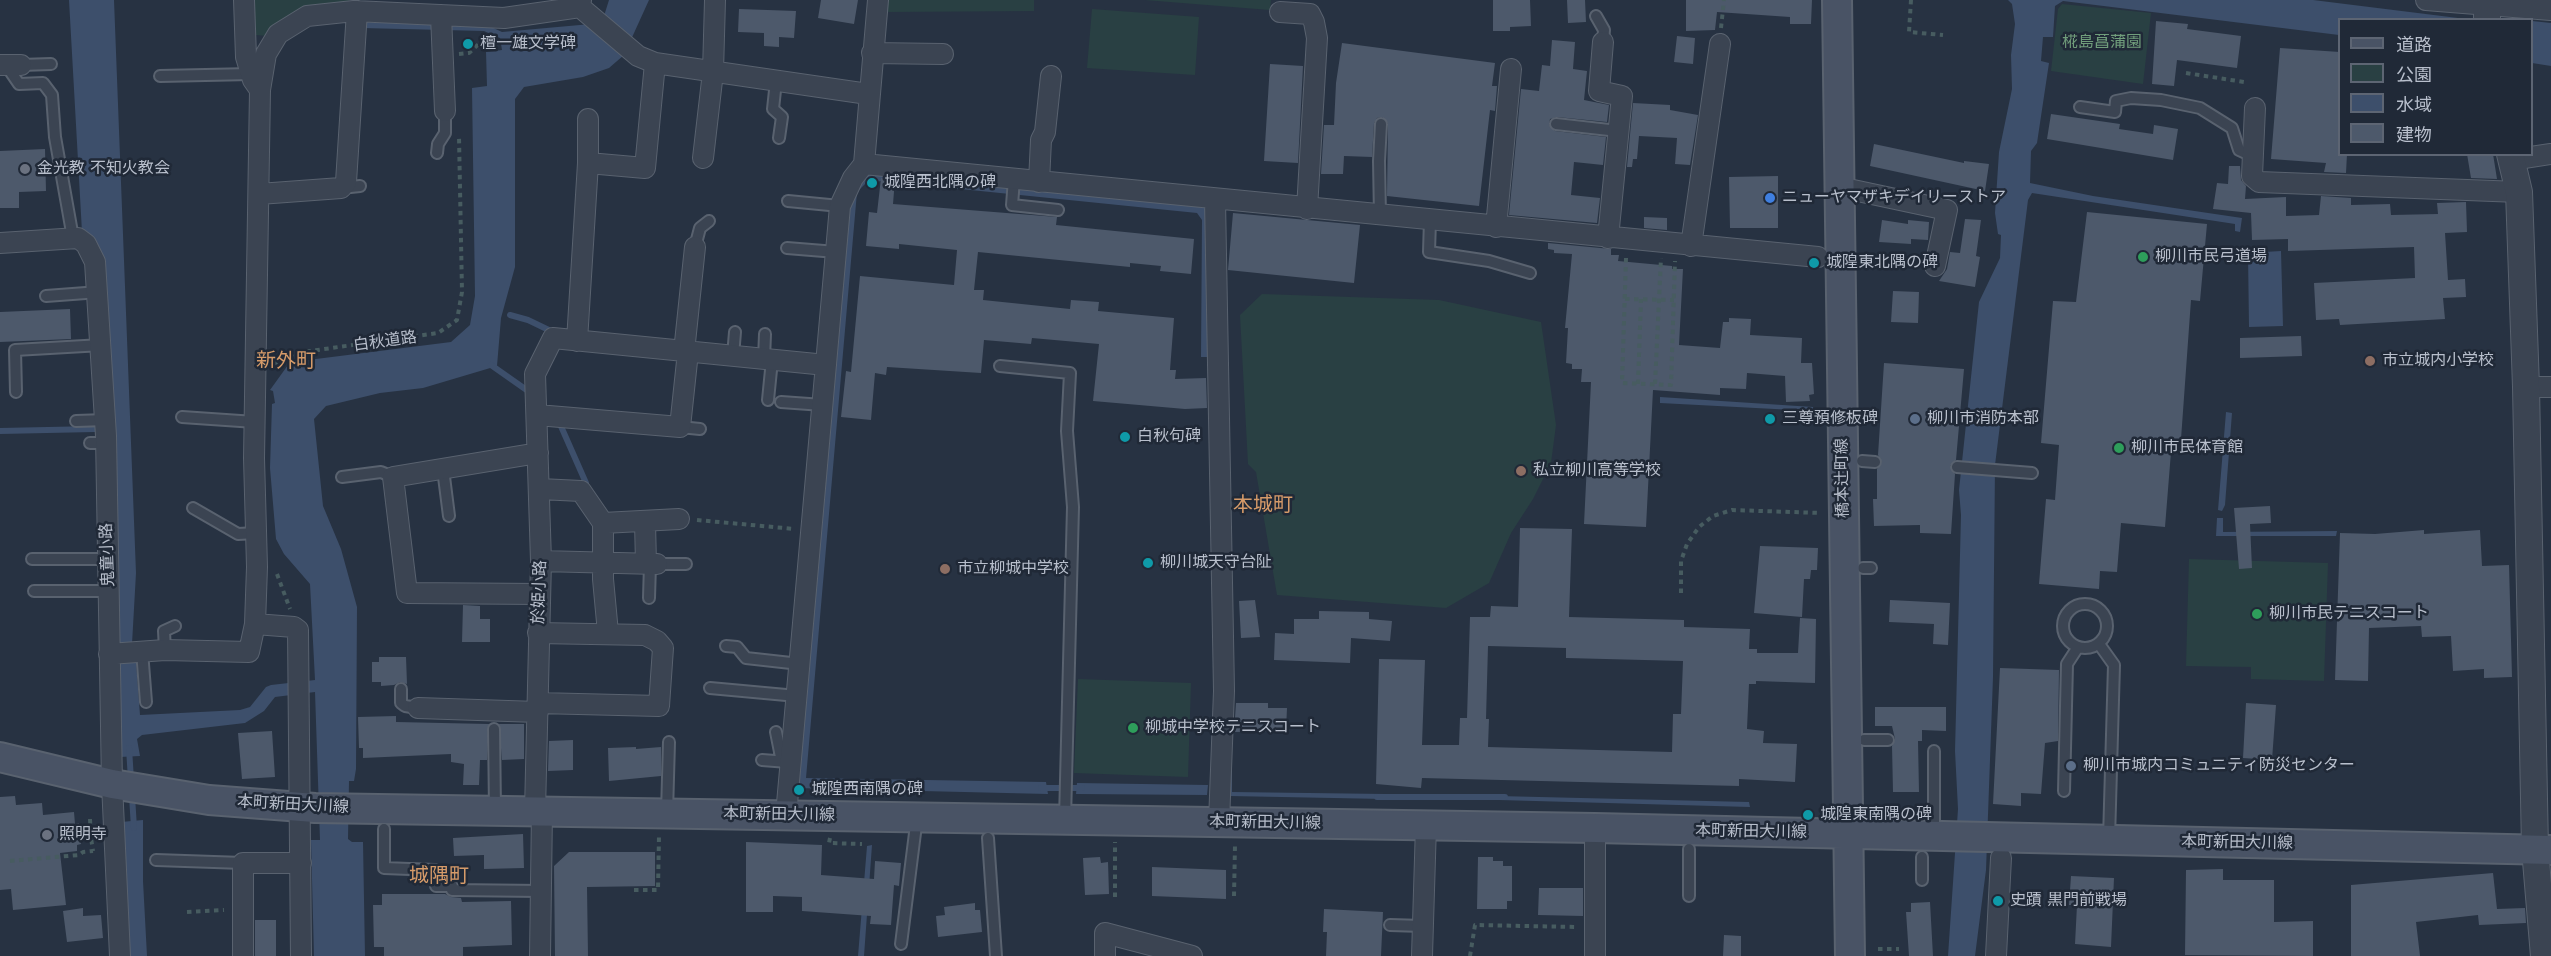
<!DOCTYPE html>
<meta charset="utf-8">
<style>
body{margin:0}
#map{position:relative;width:2551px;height:956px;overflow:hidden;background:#273242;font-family:"DejaVu Sans","Noto Sans JP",sans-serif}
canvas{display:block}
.legend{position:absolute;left:2338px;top:18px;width:195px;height:138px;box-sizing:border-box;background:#202937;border:2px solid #5d6573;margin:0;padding:8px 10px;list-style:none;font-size:18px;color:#b8bfcc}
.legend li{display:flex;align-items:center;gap:12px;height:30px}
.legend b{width:30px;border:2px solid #5d6573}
</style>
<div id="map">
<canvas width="2551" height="956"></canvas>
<ul class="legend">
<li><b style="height:8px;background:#495365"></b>道路</li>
<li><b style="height:16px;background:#294043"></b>公園</li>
<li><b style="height:16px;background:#3d4f6b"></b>水域</li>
<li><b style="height:16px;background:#4d596b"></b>建物</li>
</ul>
</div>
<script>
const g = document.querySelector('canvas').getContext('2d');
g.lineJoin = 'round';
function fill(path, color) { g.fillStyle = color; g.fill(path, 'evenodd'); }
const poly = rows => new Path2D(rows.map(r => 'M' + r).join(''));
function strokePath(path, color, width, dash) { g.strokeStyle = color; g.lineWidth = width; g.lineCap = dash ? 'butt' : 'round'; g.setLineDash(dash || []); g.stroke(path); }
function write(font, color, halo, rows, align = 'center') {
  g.font = font + ' "DejaVu Sans","Noto Sans JP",sans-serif'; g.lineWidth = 5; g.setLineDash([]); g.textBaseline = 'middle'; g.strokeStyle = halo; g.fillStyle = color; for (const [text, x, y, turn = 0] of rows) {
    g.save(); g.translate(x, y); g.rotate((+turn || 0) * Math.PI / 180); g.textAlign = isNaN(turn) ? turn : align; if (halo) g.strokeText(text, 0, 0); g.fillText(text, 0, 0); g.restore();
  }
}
const green = poly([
 [253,0,349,0,349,3,268,36,256,35],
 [886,0,1034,0,1034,11,884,12],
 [1145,0,1271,0,1270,10],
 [2062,4,2151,13,2143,84,2051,71,2058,9],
 [1092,9,1199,17,1195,75,1087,68],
 [1262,294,1439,300,1541,322,1556,425,1551,463,1533,499,1511,533,1489,583,1446,608,1277,595,1256,472,1248,464,1240,315],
 [2189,559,2328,563,2324,681,2251,679,2251,667,2186,666],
 [1078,679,1191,683,1188,777,1074,773]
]);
const water = poly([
 [69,0,114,0,136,573,132,644,133,661,136,662,140,715,240,710,250,707,266,687,271,685,315,680,310,584,284,554,276,539,270,468,272,404,275,403,273,391,270,390,288,365,300,361,451,342,470,325,475,296,472,88,487,86,486,52,502,50,500,38,484,31,362,28,360,22,487,25,502,32,591,24,604,16,609,0,649,0,624,55,609,68,583,77,524,87,515,99,515,267,501,318,497,366,423,388,380,393,326,406,314,419,323,506,341,549,357,607,356,769,354,781,349,781,348,839,352,842,363,842,365,956,314,956,311,840,320,840,315,692,275,697,264,711,245,723,142,735,137,739,140,756,120,757,115,669,121,662,113,645,96,248,95,240,89,240,82,232],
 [2008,0,2313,0,2466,19,2340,20,2339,35,2063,1,2055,6,2053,37,2043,37,2041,61,2049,63,2037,143,2031,151,2030,183,2093,196,2242,218,2240,232,2235,231,2235,224,2032,193,2028,200,1995,465,1993,677,1986,870,1975,956,1948,956,1958,809,1955,751,1961,515,1959,490,1979,302,2000,258,2001,235,1998,234,1995,213,1999,152,2012,89,2011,55,2015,24,2012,4],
 [2532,21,2551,23,2551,66,2532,63],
 [868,173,1210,205,1212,357,1201,357,1202,220,1197,213,882,181,866,183,857,192,806,778,1046,782,1048,794,795,788,848,201],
 [2281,251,2283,326,2249,327,2248,253],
 [1660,397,1813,407,1813,411,1660,403],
 [2226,412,2232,413,2225,505,2222,511,2218,510],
 [2217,518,2223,518,2223,532,2337,531,2336,536,2216,536],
 [1232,684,1232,792,1385,794,1385,799,1229,796],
 [1077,783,1208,785,1207,795,1076,794],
 [1498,796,1749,802,1750,807,1499,800],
 [143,820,143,881,147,956,128,956,121,822],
 [872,845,864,956,858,956,867,846]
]);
const stream = poly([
 [510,315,528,320,553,332],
 [491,365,528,391],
 [560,424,586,483],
 [0,431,95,429],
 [129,748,131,780],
 [1041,788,1082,788],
 [132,796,134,828],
 [1377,797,1505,797]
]);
const building = poly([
 [821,0,858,0,854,24,818,18],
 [1493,0,1530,0,1531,26,1510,27,1510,31,1493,31],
 [1567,0,1585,0,1586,22,1568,23],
 [1686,0,1812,0,1811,24,1790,24,1790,17,1717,12,1715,30,1686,31],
 [739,9,796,11,794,38,779,37,779,47,764,46,764,33,738,32],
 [2156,21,2188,24,2187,29,2241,36,2237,68,2177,60,2174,86,2152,84],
 [1677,36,1695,38,1693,64,1674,62],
 [1552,40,1575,42,1573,69,1587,71,1584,100,1609,105,1607,122,1557,117,1550,119,1549,124,1555,131,1606,137,1603,165,1574,162,1571,195,1600,198,1597,223,1509,215,1521,89,1539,91,1542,65,1550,66],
 [1342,43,1495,63,1492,86,1497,86,1495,111,1490,110,1479,206,1387,196,1388,124,1382,117,1377,118,1374,123,1372,157,1344,156,1343,174,1321,174,1324,125,1334,125,1336,83],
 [2280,48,2340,52,2340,154,2347,154,2346,173,2324,172,2326,163,2271,159],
 [1270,64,1303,66,1298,163,1264,161],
 [1633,103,1670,105,1670,110,1698,115,1690,165,1675,164,1677,138,1639,136,1637,159,1633,159,1632,167,1627,167],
 [2051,114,2120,124,2119,129,2153,134,2154,125,2178,129,2173,160,2047,139],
 [1874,144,1964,163,1964,161,1989,164,1985,191,1870,166],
 [45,149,46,191,19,192,19,208,0,208,0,151],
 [2467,154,2493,154,2497,179,2471,178],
 [2229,166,2240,166,2241,180,2246,186,2245,199,2286,197,2286,216,2319,215,2321,196,2351,198,2351,205,2390,204,2391,215,2438,214,2437,203,2466,202,2467,232,2445,233,2448,280,2465,279,2466,297,2443,298,2445,319,2340,325,2339,319,2316,320,2314,283,2415,278,2414,247,2288,251,2288,239,2252,240,2251,213,2213,209,2217,183,2228,184],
 [1778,176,1778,228,1730,228,1729,177],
 [881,178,895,179,893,204,1057,217,1056,225,1194,239,1191,274,1160,271,1161,266,1130,263,1130,267,978,252,974,290,984,290,983,300,1070,309,1071,300,1099,302,1098,311,1174,318,1170,370,1176,370,1175,379,1206,378,1207,408,1185,409,1093,401,1099,344,1032,338,1031,344,984,340,981,373,887,367,886,375,875,373,871,420,841,417,846,371,851,372,860,276,954,285,957,250,899,244,899,249,866,246,869,212,877,213],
 [2087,212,2207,224,2200,301,2191,300,2180,453,2171,452,2165,527,2121,523,2117,572,2100,571,2099,589,2039,584,2046,499,2055,500,2059,445,2041,443,2053,301,2076,302],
 [1233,213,1360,225,1354,283,1228,270],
 [1644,217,1667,218,1667,230,1644,228],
 [1965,219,1981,220,1976,256,1980,257,1975,287,1939,281,1947,269,1950,252,1960,253],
 [1882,220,1908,224,1908,220,1929,222,1928,240,1911,239,1911,244,1879,242],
 [1548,243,1611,249,1611,255,1619,255,1618,261,1672,266,1672,269,1683,269,1679,345,1720,348,1723,322,1729,322,1729,318,1751,319,1750,335,1802,338,1801,363,1812,363,1814,394,1809,395,1810,401,1786,402,1785,376,1747,373,1746,389,1720,388,1720,395,1653,390,1646,527,1584,524,1591,382,1581,382,1582,369,1572,369,1572,364,1566,363,1568,328,1565,328,1572,254,1554,253,1554,250,1548,249],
 [1893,291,1919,292,1918,323,1891,322],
 [70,309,71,339,0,342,0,312],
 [2301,336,2302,356,2240,358,2240,338],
 [1884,363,1964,369,1956,460,1950,466,1955,474,1951,534,1920,533,1920,525,1874,526,1873,499,1877,499,1877,469,1882,462,1878,455],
 [2270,506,2271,523,2250,524,2252,568,2239,569,2234,508],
 [1520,528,1572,529,1569,617,1684,620,1684,627,1750,629,1749,649,1757,649,1757,653,1798,653,1800,618,1816,619,1815,683,1756,681,1756,684,1749,684,1747,729,1764,731,1763,743,1797,744,1795,782,1739,779,1739,786,1422,778,1421,788,1376,784,1379,659,1425,660,1422,745,1459,745,1460,718,1467,718,1470,617,1490,617,1491,606,1518,607],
 [1488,646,1566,648,1566,658,1683,661,1681,714,1673,714,1672,752,1488,747,1489,719,1486,719],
 [2424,530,2424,534,2480,530,2482,566,2509,565,2512,677,2484,678,2484,669,2453,671,2451,636,2422,637,2421,626,2369,628,2368,681,2335,680,2340,533,2375,534],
 [1760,546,1818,548,1817,570,1811,570,1810,579,1804,579,1802,617,1754,613],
 [1255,600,1260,637,1241,638,1239,601],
 [1890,600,1950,603,1948,645,1933,644,1934,624,1889,622],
 [463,605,480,606,480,619,490,619,490,642,462,642],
 [1319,611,1369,612,1369,619,1392,621,1390,641,1351,638,1350,663,1274,660,1275,633,1294,634,1294,619,1319,619],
 [379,657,406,657,407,684,400,682,394,685,381,686,381,682,372,682,372,662,379,662],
 [2000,668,2059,670,2058,741,2045,743,2041,794,2021,793,2021,806,1993,804],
 [1236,703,1268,703,1268,708,1287,708,1286,731,1234,732],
 [2246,703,2276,705,2272,760,2243,758],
 [1875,707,1946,707,1946,731,1922,730,1922,741,1918,741,1919,792,1893,792,1892,746,1895,739,1892,726,1875,726],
 [396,716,396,722,489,724,487,760,480,760,479,785,463,785,464,764,451,762,451,754,363,758,363,748,359,748,358,717],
 [499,724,524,724,524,759,502,760],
 [272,731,275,777,242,779,238,733],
 [573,740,573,770,548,771,549,741],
 [636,747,636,749,661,747,661,776,609,781,608,748],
 [15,796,16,805,42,803,43,815,74,812,75,824,79,823,81,844,77,845,77,851,60,853,66,905,13,910,11,889,0,890,0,797],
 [523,834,524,868,484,869,484,855,454,856,453,838],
 [746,842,822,845,821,875,874,879,875,861,901,863,899,886,894,885,891,925,870,924,871,916,802,911,802,897,773,896,773,912,746,912],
 [569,852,655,852,655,886,587,887,588,956,555,956,554,866],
 [1100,857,1101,863,1108,862,1109,894,1085,895,1083,858],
 [1478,857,1493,857,1493,861,1503,861,1503,866,1512,866,1512,901,1507,901,1507,909,1477,909],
 [1152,867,1226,870,1226,899,1152,896],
 [2223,869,2223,880,2274,880,2274,922,2313,921,2313,956,2185,955,2186,870],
 [2493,873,2497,909,2525,908,2526,923,2479,925,2478,915,2416,922,2420,956,2351,956,2351,885],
 [2071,876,2114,878,2111,947,2075,944,2077,905,2069,905],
 [1539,888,1583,888,1583,916,1538,915],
 [382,894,445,894,451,897,461,898,462,902,511,901,512,945,463,947,463,956,384,956,384,947,374,947,373,905,382,905],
 [1930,902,1933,956,1909,956,1906,912,1911,912,1911,903],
 [975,903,975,910,980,910,982,932,938,937,936,916,945,915,944,907],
 [83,908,83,916,101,915,103,938,67,942,63,911],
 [1324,909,1383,912,1381,956,1326,956,1327,932,1323,932],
 [255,920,276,920,276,956,255,956],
 [1724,935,1741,936,1741,956,1723,956]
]);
const path = poly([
 [1911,0,1909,32,1943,35],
 [1721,28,1724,0],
 [459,54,469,53,481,42,486,41,488,35],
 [2186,73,2244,82],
 [1626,258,1622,383,1671,385,1675,261],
 [1625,299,1674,300],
 [273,364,296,353,438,333,457,320,462,292,459,136],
 [1638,384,1641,299],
 [1655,384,1661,258],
 [697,520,795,529],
 [277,574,290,609],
 [1681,593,1681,561,1687,544,1699,527,1713,516,1732,510,1821,513],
 [90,819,91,838],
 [84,838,91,838,93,851],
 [830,838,829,843,862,844],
 [10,861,79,855,83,852,93,851],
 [634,890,658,890,659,836],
 [1234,896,1235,845],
 [1115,897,1115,842],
 [187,912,224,910],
 [1878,949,1899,949],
 [1470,956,1475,925,1578,927]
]);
const service = poly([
 [1596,16,1604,30,1603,42],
 [6,65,19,84,43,83,52,95,55,137,73,238],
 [21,65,51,64],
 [160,76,251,74],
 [776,81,773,109,782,117,779,138],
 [2080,107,2115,112,2116,101,2131,98,2161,100,2200,108,2232,128,2239,150,2252,156],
 [1556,124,1618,131],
 [437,153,438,144,445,133,445,111],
 [1014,179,1012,205,1058,210],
 [341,188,360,186],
 [788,201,840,206],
 [1380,216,1379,161,1381,124],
 [1430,220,1429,252,1489,261,1530,273],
 [695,247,700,228,709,221],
 [787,248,836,252],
 [46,296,99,292],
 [733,356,735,332],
 [764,359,765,334],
 [1000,366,1070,373,1067,431,1073,507,1065,819],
 [16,392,15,350,102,345],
 [768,400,772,360],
 [781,402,823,405],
 [182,417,255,422],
 [76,421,106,420],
 [680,427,700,429],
 [90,443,107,443],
 [1862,461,1875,462],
 [1957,467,2032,473],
 [443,469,449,516],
 [342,477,381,472,393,477],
 [193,508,238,534,256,533],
 [32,559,109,559],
 [657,564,686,564],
 [1863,568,1871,568],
 [34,591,110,591],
 [649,598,650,564],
 '2063 626a22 22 0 1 1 44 0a22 22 0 1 1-44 0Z',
 [2099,644,2114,665,2109,839],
 [726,646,737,647,746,658,800,664],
 [165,650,164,631,175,626],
 [142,651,146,702],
 [710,688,797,696],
 [401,689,401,703,405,706,418,708],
 [494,729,495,810],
 [776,732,782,762],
 [1864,740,1888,740],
 [1934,751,1934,835],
 [762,760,788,762],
 [2064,791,2067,664,2078,647],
 [667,813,669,742],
 [384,829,384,868,435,870,436,886,452,886,452,890,541,891],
 [988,838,996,956],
 [1689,849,1689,896],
 [156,860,243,863],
 [1922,880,1922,857],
 [1390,925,1423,926],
 [901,944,917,817]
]);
const minor = poly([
 [244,0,246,57,253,80,260,90],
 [2426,0,2551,10],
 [580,7,638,56,655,63,868,94],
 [1280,12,1310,14,1314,22,1317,38,1307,209],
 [441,15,445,111],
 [1603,42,1599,91,1622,96,1608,238],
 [872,53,943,54],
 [0,65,21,65],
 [2255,108,2252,176,2259,182,2519,192],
 [703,158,713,72,715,0],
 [2511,160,2551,154],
 [588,163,588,119],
 [864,164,1818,257],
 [1039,182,1041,140,1045,132,1051,76],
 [1839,187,1947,210,1935,266],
 [259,194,341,188,346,182,357,11],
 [1215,200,1224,691,1219,822],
 [1496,227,1511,69],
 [0,243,78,238,86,244,95,262,106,436,112,784,120,956],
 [1691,246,1720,44],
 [577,341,588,163,645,168,655,63],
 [684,352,695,247],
 [2526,387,2551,387],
 [537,415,680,427,688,352],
 [538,453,393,477,407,593,540,594],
 [540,489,581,491,603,523,603,579,608,633],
 [645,522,646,564],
 [603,523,679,519],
 [541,561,657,564],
 [255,624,294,627,298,630,301,956],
 [109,654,165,650,249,652,255,624,257,567,254,458,260,90,266,54,278,34,307,16,354,11,504,18,580,7,581,0],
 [538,703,659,706,663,648,657,641,645,635,538,633],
 [418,708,538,712],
 [535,811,541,561,535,374,553,338,826,365],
 [786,815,840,206,853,178,864,164,878,0],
 [243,956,243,863,301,863],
 [540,956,542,811],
 [1105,956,1105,933,1192,956],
 [1422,956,1426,825],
 [1595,956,1595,828],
 [1996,956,2001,858]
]);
const tertiary = poly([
 [2487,0,2487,20],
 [2510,154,2519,192,2526,387,2535,849,2544,956]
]);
const secondary = poly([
 [1837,0,1850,956],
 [0,757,112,784,209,800,315,808,1595,828,2551,850]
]);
const markers = [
 [468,44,6,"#0f9aa8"],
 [25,169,6,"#6b7280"],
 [872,183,6,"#0f9aa8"],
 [1770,198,6,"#3f7fe0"],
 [2143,257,6,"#2e9e5b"],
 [1814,263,6,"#0f9aa8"],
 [2370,361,6,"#8d6e63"],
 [1770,419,6,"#0f9aa8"],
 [1915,419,6,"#5c6f8a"],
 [1125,437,6,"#0f9aa8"],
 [2119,448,6,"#2e9e5b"],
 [1521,471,6,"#8d6e63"],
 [1148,563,6,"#0f9aa8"],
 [945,569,6,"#8d6e63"],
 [2257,614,6,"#2e9e5b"],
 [1133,728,6,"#2e9e5b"],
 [2071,766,6,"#5c6f8a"],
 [799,790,6,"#0f9aa8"],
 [1808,815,6,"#0f9aa8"],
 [47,835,6,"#6b7280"],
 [1998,901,6,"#0f9aa8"]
];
const parkNames = [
 ["椛島菖蒲園",2102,43]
];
const poiNames = [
 ["檀一雄文学碑",480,44],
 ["金光教 不知火教会",37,169],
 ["城隍西北隅の碑",884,183],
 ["ニューヤマザキデイリーストア",1782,198],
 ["柳川市民弓道場",2155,257],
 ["城隍東北隅の碑",1826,263],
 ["市立城内小学校",2382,361],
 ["三尊預修板碑",1782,419],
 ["柳川市消防本部",1927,419],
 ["白秋句碑",1137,437],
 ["柳川市民体育館",2131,448],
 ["私立柳川高等学校",1533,471],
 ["柳川城天守台阯",1160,563],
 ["市立柳城中学校",957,569],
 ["柳川市民テニスコート",2269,614],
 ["柳城中学校テニスコート",1145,728],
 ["柳川市城内コミュニティ防災センター",2083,766],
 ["城隍西南隅の碑",811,790],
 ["城隍東南隅の碑",1820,815],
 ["照明寺",59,835],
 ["史蹟 黒門前戦場",2010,901]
];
const streetNames = [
 ["白秋道路",385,342,-8],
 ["橋本辻町線",1843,478,-91],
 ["鬼童小路",108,555,-92],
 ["於姫小路",540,592,-88],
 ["本町新田大川線",293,805,3],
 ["本町新田大川線",779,815,1],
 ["本町新田大川線",1265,823,1],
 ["本町新田大川線",1751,832,1],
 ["本町新田大川線",2237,843,1]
];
const quarterNames = [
 ["新外町",286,362],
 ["本城町",1263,506],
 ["城隅町",439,877]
];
fill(green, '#294043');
fill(water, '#3d4f6b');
strokePath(stream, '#3d4f6b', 6);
fill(building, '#4d596b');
strokePath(service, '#59626f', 14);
strokePath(minor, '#59626f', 22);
strokePath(tertiary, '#59626f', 28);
strokePath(secondary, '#59626f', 32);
strokePath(path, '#475c60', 4, [4.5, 4.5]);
strokePath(service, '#3b4452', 10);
strokePath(minor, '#3b4452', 20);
strokePath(tertiary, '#3b4452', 26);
strokePath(secondary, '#495365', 28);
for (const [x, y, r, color] of markers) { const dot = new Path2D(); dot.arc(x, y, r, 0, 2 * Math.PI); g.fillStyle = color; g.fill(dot); strokePath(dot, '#202937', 2); }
write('16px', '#709d7b', '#202937', parkNames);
write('16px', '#b8bfcc', '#202937', poiNames, 'left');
write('16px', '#b8bfcc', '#202937', streetNames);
write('20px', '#d69b69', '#202937', quarterNames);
</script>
